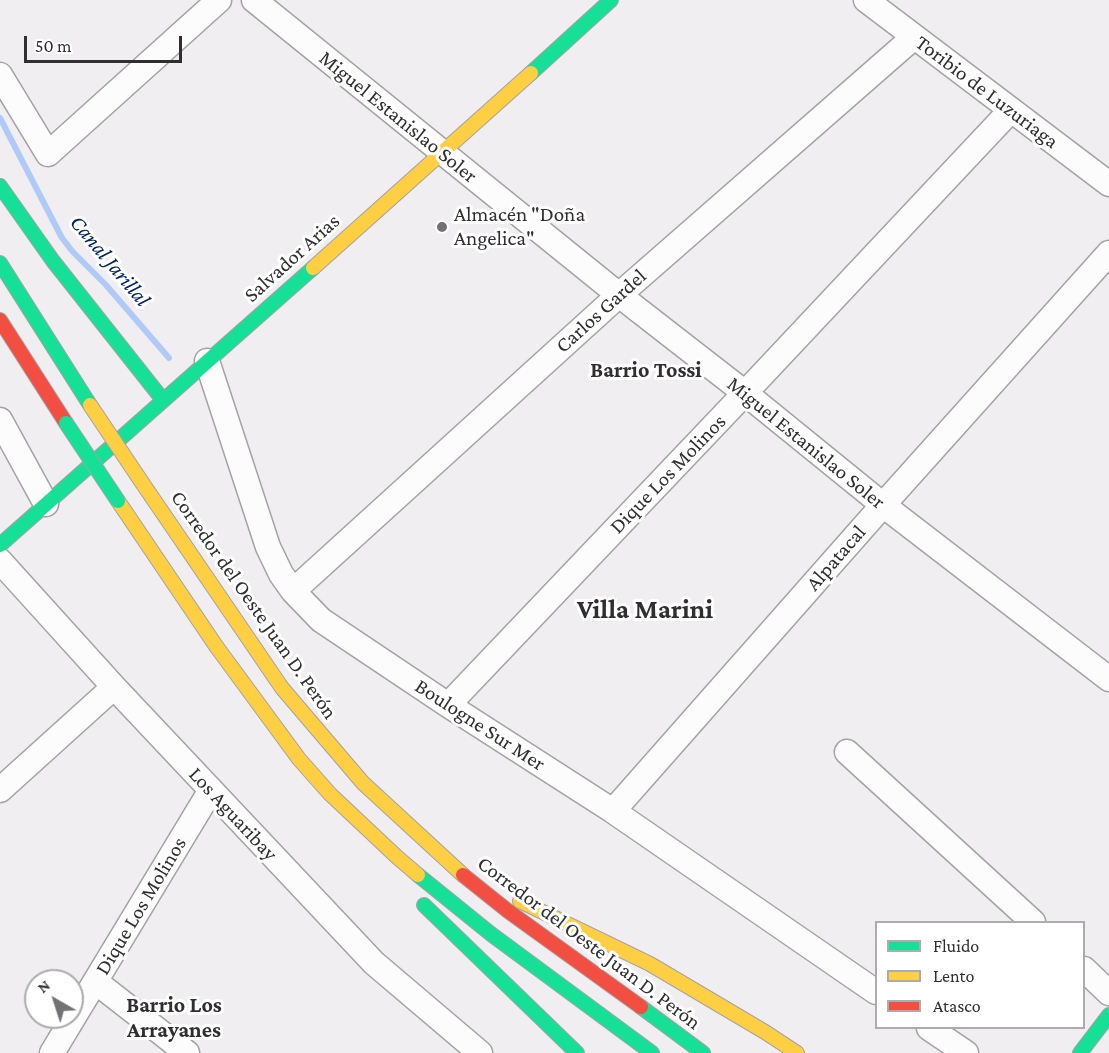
<!DOCTYPE html>
<meta charset="utf-8">
<style>
body{margin:0}
#map{position:relative;width:1109px;height:1053px;overflow:hidden;background:#f0eef1;font-family:"Crimson Pro",serif}
canvas{display:block}
.legend{position:absolute;left:875px;top:921px;width:210px;height:108px;box-sizing:border-box;background:#fff;border:2px solid #acabad;margin:0;padding:8px 10px;list-style:none;font-size:18px;color:#302e31}
.legend li{display:flex;align-items:center;gap:12px;height:30px}
.legend b{width:30px;border:2px solid #acabad}
.north{position:absolute;left:24px;top:969px;width:60px;height:60px;box-sizing:border-box;background:#fff;border:2px solid #acabad;border-radius:50%;rotate:321deg;font-size:16px;font-weight:700;line-height:24px;text-align:center;color:#302e31}
.north::after{content:'';display:block;margin:auto;width:21px;height:27px;background:#737174;clip-path:polygon(50% 0,100% 100%,50% 72%,0 100%)}
.scale{position:absolute;left:24px;top:36px;width:158px;height:27px;box-sizing:border-box;border:3px solid #302e31;border-top:0;padding-left:8px;font-size:18px;line-height:21px;white-space:nowrap;color:#302e31;-webkit-text-stroke:4px #fff;paint-order:stroke}
</style>
<div id="map">
<canvas width="1109" height="1053"></canvas>
<ul class="legend">
<li><b style="height:8px;background:#16e098"></b>Fluido</li>
<li><b style="height:8px;background:#ffcf43"></b>Lento</li>
<li><b style="height:8px;background:#f24e42"></b>Atasco</li>
</ul>
<div class="north">N</div>
<div class="scale">50 m</div>
</div>
<script>
const g = document.querySelector('canvas').getContext('2d');
g.lineJoin = 'round';
const poly = rows => new Path2D(rows.map(r => 'M' + r).join(''));
function strokePath(path, color, width, dash) { g.strokeStyle = color; g.lineWidth = width; g.lineCap = dash ? 'butt' : 'round'; g.setLineDash(dash || []); g.stroke(path); }
function write(font, color, halo, rows, align = 'center') {
  g.font = font + ' "Crimson Pro",serif'; g.lineWidth = 6; g.setLineDash([]); g.textBaseline = 'middle'; g.strokeStyle = halo; g.fillStyle = color; for (const [text, x, y, turn = 0] of rows) {
    g.save(); g.translate(x, y); g.rotate((+turn || 0) * Math.PI / 180); g.textAlign = isNaN(turn) ? turn : align; if (halo) g.strokeText(text, 0, 0); g.fillText(text, 0, 0); g.restore();
  }
}
const stream = poly([
 [0,118,62,238,73,252,106,285,169,358]
]);
const street = poly([
 [254,0,619,295,745,393,883,505,1109,679],
 [866,0,1109,184],
 [0,75,48,154,219,0],
 [207,361,268,547,281,574,293,591,321,620,448,705,613,811,876,992],
 [0,420,46,504],
 [0,561,114,687,374,963,480,1053],
 [293,591,619,295,914,37],
 [448,705,745,393,1011,110],
 [847,752,1033,922],
 [0,790,114,687],
 [613,811,883,505,1109,253],
 [1084,969,1109,993],
 [96,982,187,1053],
 [929,1028,966,1053],
 [52,1053,211,790]
]);
const fast = poly([
 [531,73,611,0],
 [0,186,53,261,163,400],
 [0,263,90,405],
 [0,545,313,268],
 [418,875,491,934,652,1053],
 [424,905,577,1053],
 [641,1007,703,1053],
 [1080,1053,1109,1015]
]);
const slow = poly([
 [313,268,531,73],
 [143,484,282,688,363,783,463,875],
 [118,501,216,646,299,759,330,794,397,857,418,875],
 [520,901,650,964,765,1032,797,1053]
]);
const jam = poly([
 [0,320,66,423],
 [463,875,508,911,641,1007]
]);
const fastBridge = poly([
 [66,423,118,501]
]);
const slowBridge = poly([
 [90,405,143,484]
]);
const markers = [
 [442,227,6,"#737174"]
];
const streetNames = [
 ["Toribio de Luzuriaga",987,92,37],
 ["Miguel Estanislao Soler",398,117,39],
 ["Salvador Arias",292,258,-42],
 ["Carlos Gardel",601,311,-42],
 ["Miguel Estanislao Soler",806,443,39],
 ["Dique Los Molinos",668,474,-46],
 ["Alpatacal",836,558,-49],
 ["Corredor del Oeste Juan D. Perón",254,605,55],
 ["Boulogne Sur Mer",480,725,33],
 ["Los Aguaribay",233,814,47],
 ["Dique Los Molinos",141,906,-59],
 ["Corredor del Oeste Juan D. Perón",589,943,37]
];
const poiNames = [
 ["Almacén \"Doña",454,215],
 ["Angelica\"",454,239]
];
const waterNames = [
 ["Canal Jarillal",110,261,50]
];
const neighbourhoodNames = [
 ["Barrio Tossi",646,370],
 ["Barrio Los",174,1005],
 ["Arrayanes",174,1030]
];
const districtNames = [
 ["Villa Marini",645,610]
];
strokePath(stream, '#b0caf7', 6);
strokePath(street, '#a4a2a4', 27);
strokePath(fast, '#a4a2a4', 16);
strokePath(slow, '#a4a2a4', 16);
strokePath(jam, '#a4a2a4', 16);
strokePath(street, '#fdfcfd', 24);
strokePath(fast, '#16e098', 14);
strokePath(slow, '#ffcf43', 14);
strokePath(jam, '#f24e42', 14);
strokePath(fastBridge, '#a4a2a4', 16, []);
strokePath(slowBridge, '#a4a2a4', 16, []);
strokePath(fastBridge, '#16e098', 14);
strokePath(slowBridge, '#ffcf43', 14);
for (const [x, y, r, color] of markers) { const dot = new Path2D(); dot.arc(x, y, r, 0, 2 * Math.PI); g.fillStyle = color; g.fill(dot); strokePath(dot, '#fff', 2); }
write('21px', '#302e31', '#fff', streetNames);
write('21px', '#302e31', '#fff', poiNames, 'left');
write('italic 22px', '#002567', '#fff', waterNames);
write('bold 22px', '#302e31', '#fff', neighbourhoodNames);
write('bold 27px', '#302e31', '#fff', districtNames);
</script>
